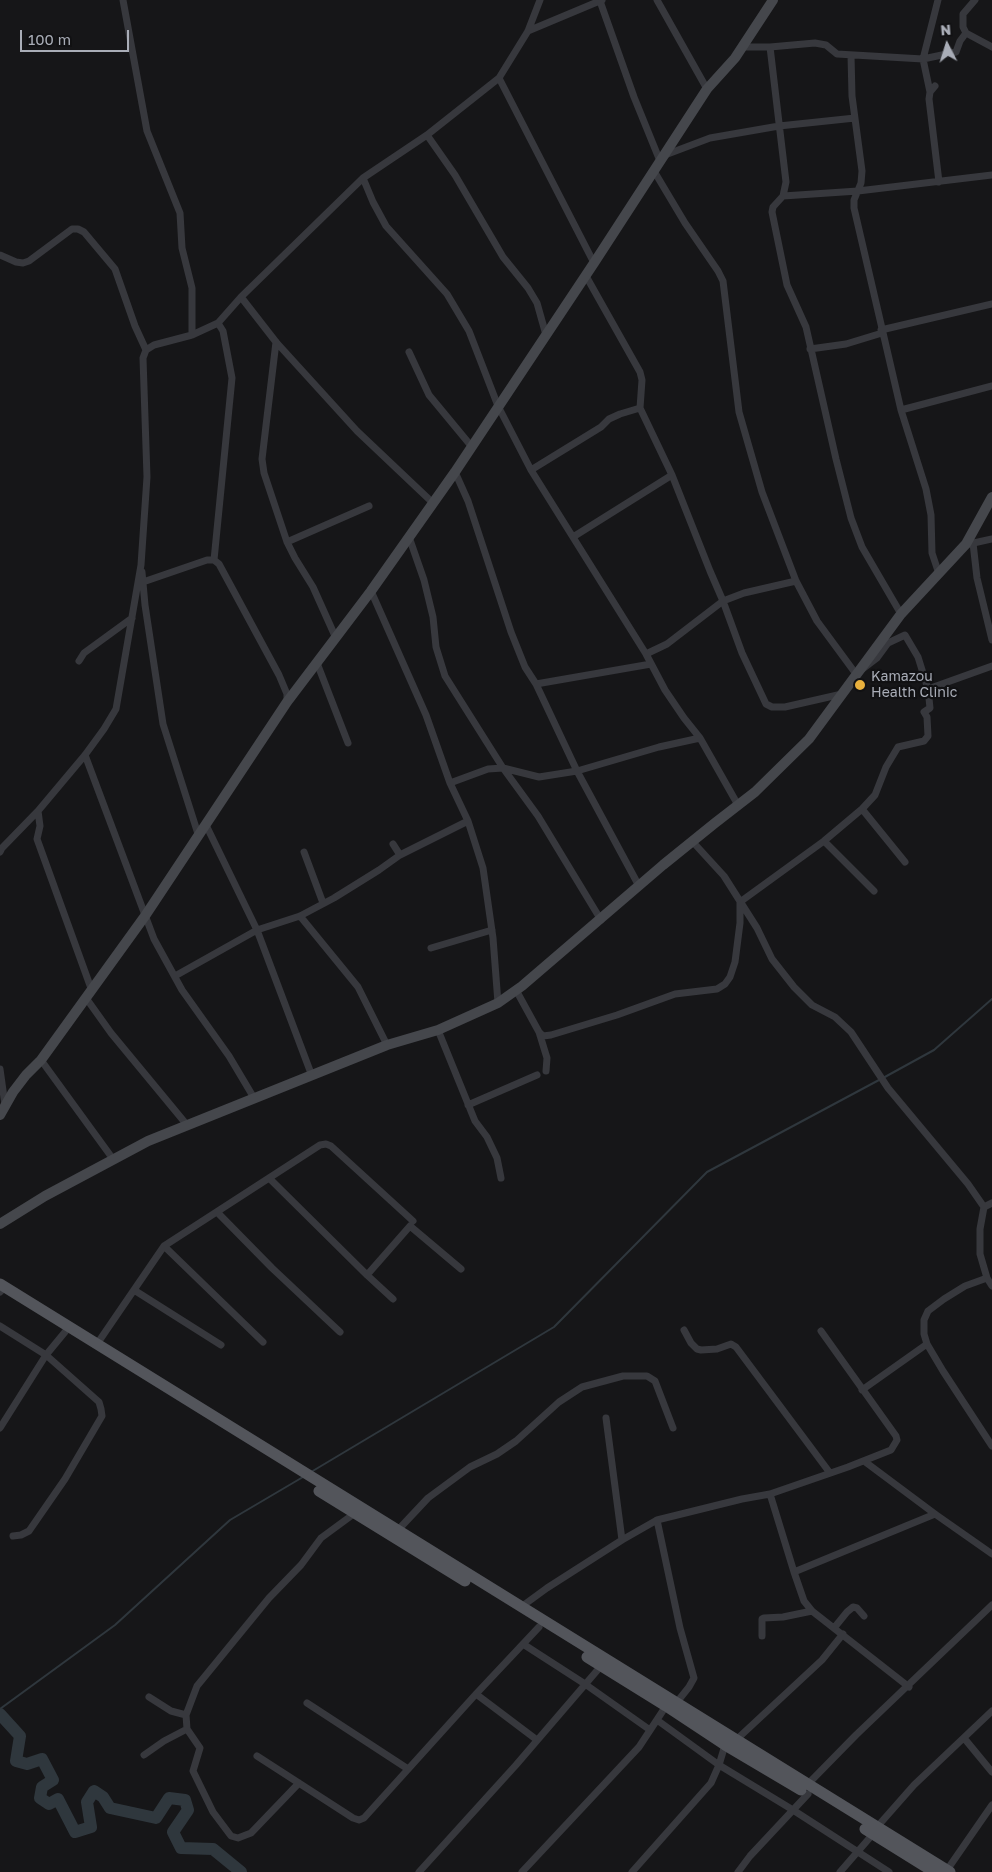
<!DOCTYPE html>
<style>
body{margin:0}
#map{position:relative;width:992px;height:1872px;overflow:hidden;background:#161618;font-family:"Golos Text",sans-serif}
canvas{display:block}
.north{position:absolute;left:922px;top:20px;width:50px;height:50px;-webkit-text-stroke:4px #111113;paint-order:stroke;rotate:355deg;font-size:14px;font-weight:700;line-height:20px;text-align:center;color:#a9adb7}
.north::after{content:'';display:block;margin:auto;width:18px;height:22px;background:#a9adb7;clip-path:polygon(50% 0,100% 100%,50% 72%,0 100%)}
.scale{position:absolute;left:20px;top:30px;width:109px;height:22px;box-sizing:border-box;border:2px solid #a9adb7;border-top:0;padding-left:6px;font-size:15px;line-height:18px;white-space:nowrap;color:#a9adb7;-webkit-text-stroke:4px #111113;paint-order:stroke}
</style>
<div id="map">
<canvas width="992" height="1872"></canvas>
<div class="north">N</div>
<div class="scale">100 m</div>
</div>
<script>
const g = document.querySelector('canvas').getContext('2d');
g.lineJoin = 'round';
const poly = rows => new Path2D(rows.map(r => 'M' + r).join(''));
function strokePath(path, color, width, dash) { g.strokeStyle = color; g.lineWidth = width; g.lineCap = dash ? 'butt' : 'round'; g.setLineDash(dash || []); g.stroke(path); }
function write(font, color, halo, rows, align = 'center') {
  g.font = font + ' "Golos Text",sans-serif'; g.lineWidth = 4.5; g.setLineDash([]); g.textBaseline = 'middle'; g.strokeStyle = halo; g.fillStyle = color; for (const [text, x, y, turn = 0] of rows) {
    g.save(); g.translate(x, y); g.rotate((+turn || 0) * Math.PI / 180); g.textAlign = isNaN(turn) ? turn : align; if (halo) g.strokeText(text, 0, 0); g.fillText(text, 0, 0); g.restore();
  }
}
const stream = poly([
 [883,1078,934,1050,992,999],
 [311,1472,554,1327,707,1172,879,1080],
 [0,1709,115,1625,230,1520,303,1477]
]);
const river = poly([
 [0,1714,20,1736,16,1761,27,1764,42,1759,53,1780,42,1787,40,1798,49,1804,58,1799,75,1832,91,1827,87,1802,94,1791,103,1797,110,1808,156,1818,169,1798,185,1800,188,1810,173,1832,181,1848,213,1849,241,1872]
]);
const street = poly([
 [123,0,147,131,180,213,182,248,192,288,192,335],
 [657,0,707,89],
 [975,0,963,14,963,27,966,33,992,47],
 [600,1,634,97,660,161],
 [528,31,602,0],
 [743,47,770,47,815,43,826,45,837,54,923,59,956,52,960,41,966,33],
 [770,47,786,182,783,196,773,207,772,212,787,285,806,327,836,459,851,518,862,547,901,614],
 [851,55,852,96,862,171,861,183,854,200,854,208,901,410,926,489,931,515,932,553,939,574],
 [499,78,594,263],
 [935,86,930,92,929,99,939,182],
 [930,92,923,59,938,0],
 [427,135,455,175,503,257,528,288,537,303,546,335],
 [665,155,710,138,779,126,855,118],
 [363,178,373,202,386,226,447,294,469,331,498,406,531,470,646,654,665,690,684,718,700,738,738,805],
 [783,196,858,191,992,175],
 [0,255,16,262,23,263,29,261,72,229,78,229,84,232,115,269,135,326,146,350],
 [586,276,640,372,642,380,640,408,672,475,710,571,723,601,742,653,766,704,772,707,785,707,842,694],
 [241,297,276,342,357,431,433,503],
 [881,330,992,304],
 [276,342,262,459,264,473,287,542,295,558,313,587,335,636],
 [810,349,846,344,882,333],
 [409,352,429,395,472,447],
 [901,410,992,386],
 [531,470,601,427,609,419,620,414,640,408],
 [455,472,468,501,511,632,525,667,536,684,577,771,639,886],
 [409,537,424,580,433,617,436,647,445,676,503,768,538,816,601,920],
 [573,537,672,475],
 [287,542,369,506],
 [973,543,977,578,992,640],
 [969,544,992,539],
 [214,560,232,378,223,331,218,323],
 [142,572,145,605,163,724,198,834],
 [143,582,207,560,214,560,219,564,279,675,287,694,287,702],
 [371,591,426,715,450,783,468,821,483,868,493,938,498,1003],
 [646,654,667,644,723,601,744,593,796,581],
 [79,661,84,653,132,618],
 [317,663,348,743],
 [536,684,651,664],
 [928,689,992,666],
 [85,755,154,939,182,990,229,1056,254,1098],
 [450,783,488,769,503,768,539,777,577,771,659,747,700,738],
 [862,809,905,862],
 [206,825,257,930,312,1076],
 [692,841,724,876,757,928,772,959,794,987,812,1005,835,1017,851,1032,888,1088,968,1184,984,1207,980,1229,980,1254,987,1278,992,1286],
 [824,841,874,891],
 [393,844,400,855],
 [0,852,2,848,38,811],
 [304,852,323,903],
 [300,916,358,987,387,1045],
 [431,948,492,930],
 [175,976,257,930,300,916,334,898,379,870,400,855,468,821],
 [516,990,539,1032,547,1058,546,1071],
 [92,991,37,839,40,826,38,811,85,755,104,729,116,709,141,565,147,477,143,358,146,350,154,345,192,335,218,323,241,297,363,178,427,135,499,78,528,31,540,0],
 [86,998,111,1033,187,1125],
 [438,1030,475,1121,487,1137,497,1158,501,1178],
 [539,1032,543,1036,551,1035,617,1015,675,994,717,989,725,984,730,977,735,962,740,923,740,902,824,841,862,809,875,795,886,767,898,747,924,741,928,736,927,717,924,712,930,708,928,689,918,657,905,635,888,643,877,658,856,674,817,621,796,581,762,492,739,412,723,281,718,271,685,223,654,171],
 [41,1060,113,1159],
 [0,1069,5,1105],
 [468,1105,537,1075],
 [269,1178,367,1275,393,1299],
 [984,1207,992,1203],
 [217,1212,272,1268,340,1332],
 [164,1246,263,1342],
 [367,1275,410,1226,461,1269],
 [987,1278,965,1286,944,1299,928,1311,924,1320,924,1334,927,1344,943,1371,992,1446],
 [134,1290,221,1345],
 [0,1292,1,1291],
 [0,1326,46,1355,99,1402,101,1409,102,1416,65,1479,29,1531,21,1535,13,1536],
 [684,1330,691,1343,697,1349,701,1350,717,1349,731,1344,736,1347,830,1473],
 [97,1344,164,1246,320,1145,326,1144,331,1146,413,1221],
 [862,1390,927,1344],
 [606,1418,622,1540],
 [0,1428,46,1355,65,1332],
 [864,1461,935,1514,992,1554],
 [770,1494,794,1572,804,1601,812,1611,909,1687],
 [657,1520,680,1628,694,1678,689,1687,677,1702],
 [398,1530,428,1498,470,1467,497,1454,516,1441,559,1402,582,1387,623,1376,647,1376,655,1381,673,1428],
 [794,1572,935,1514],
 [521,1607,547,1588,622,1540,657,1520,742,1499,770,1494,848,1467,891,1450,897,1440,896,1436,821,1331],
 [834,1628,847,1612,853,1607,857,1608,864,1616],
 [762,1636,762,1619,764,1618,783,1617,812,1611],
 [523,1644,585,1684,650,1730],
 [476,1694,537,1740],
 [149,1697,171,1711,186,1715],
 [307,1703,408,1769],
 [657,1720,719,1765,793,1810,889,1872],
 [187,1729,200,1748,193,1771,213,1812,231,1836,238,1838,251,1833,299,1783],
 [964,1738,992,1772],
 [736,1740,822,1660,843,1634],
 [144,1755,164,1741,187,1729,186,1715,197,1686,269,1598,301,1565,321,1538,355,1513],
 [257,1756,353,1818,359,1820,364,1818,476,1694,539,1627],
 [807,1785,856,1735,992,1605],
 [877,1827,914,1785,992,1711],
 [947,1870,992,1805],
 [419,1872,516,1765,601,1666],
 [522,1872,639,1747,666,1706],
 [632,1872,711,1783,719,1765,725,1745],
 [738,1872,750,1856,808,1794],
 [840,1872,873,1834]
]);
const secondary = poly([
 [0,1115,13,1092,26,1075,41,1060,145,916,287,702,371,591,455,472,594,263,707,89,735,58,773,0],
 [0,1224,45,1196,148,1141,387,1045,438,1030,498,1003,522,986,663,865,715,823,755,792,809,739,901,614,966,544,992,497]
]);
const primary = poly([
 [0,1284,950,1872],
 [319,1491,465,1581],
 [587,1657,666,1706,725,1745,801,1790],
 [865,1829,934,1872]
]);
const markers = [
 [860,685,6,"#e8b03d"]
];
const poiNames = [
 ["Kamazou",871,677],
 ["Health Clinic",871,693]
];
strokePath(stream, '#2f373d', 2);
strokePath(river, '#2f373d', 12);
strokePath(street, '#37383d', 7);
strokePath(secondary, '#45474c', 10);
strokePath(primary, '#53555b', 11);
for (const [x, y, r, color] of markers) { const dot = new Path2D(); dot.arc(x, y, r, 0, 2 * Math.PI); g.fillStyle = color; g.fill(dot); strokePath(dot, '#111113', 2); }
write('14px', '#a9adb7', '#111113', poiNames, 'left');
</script>
